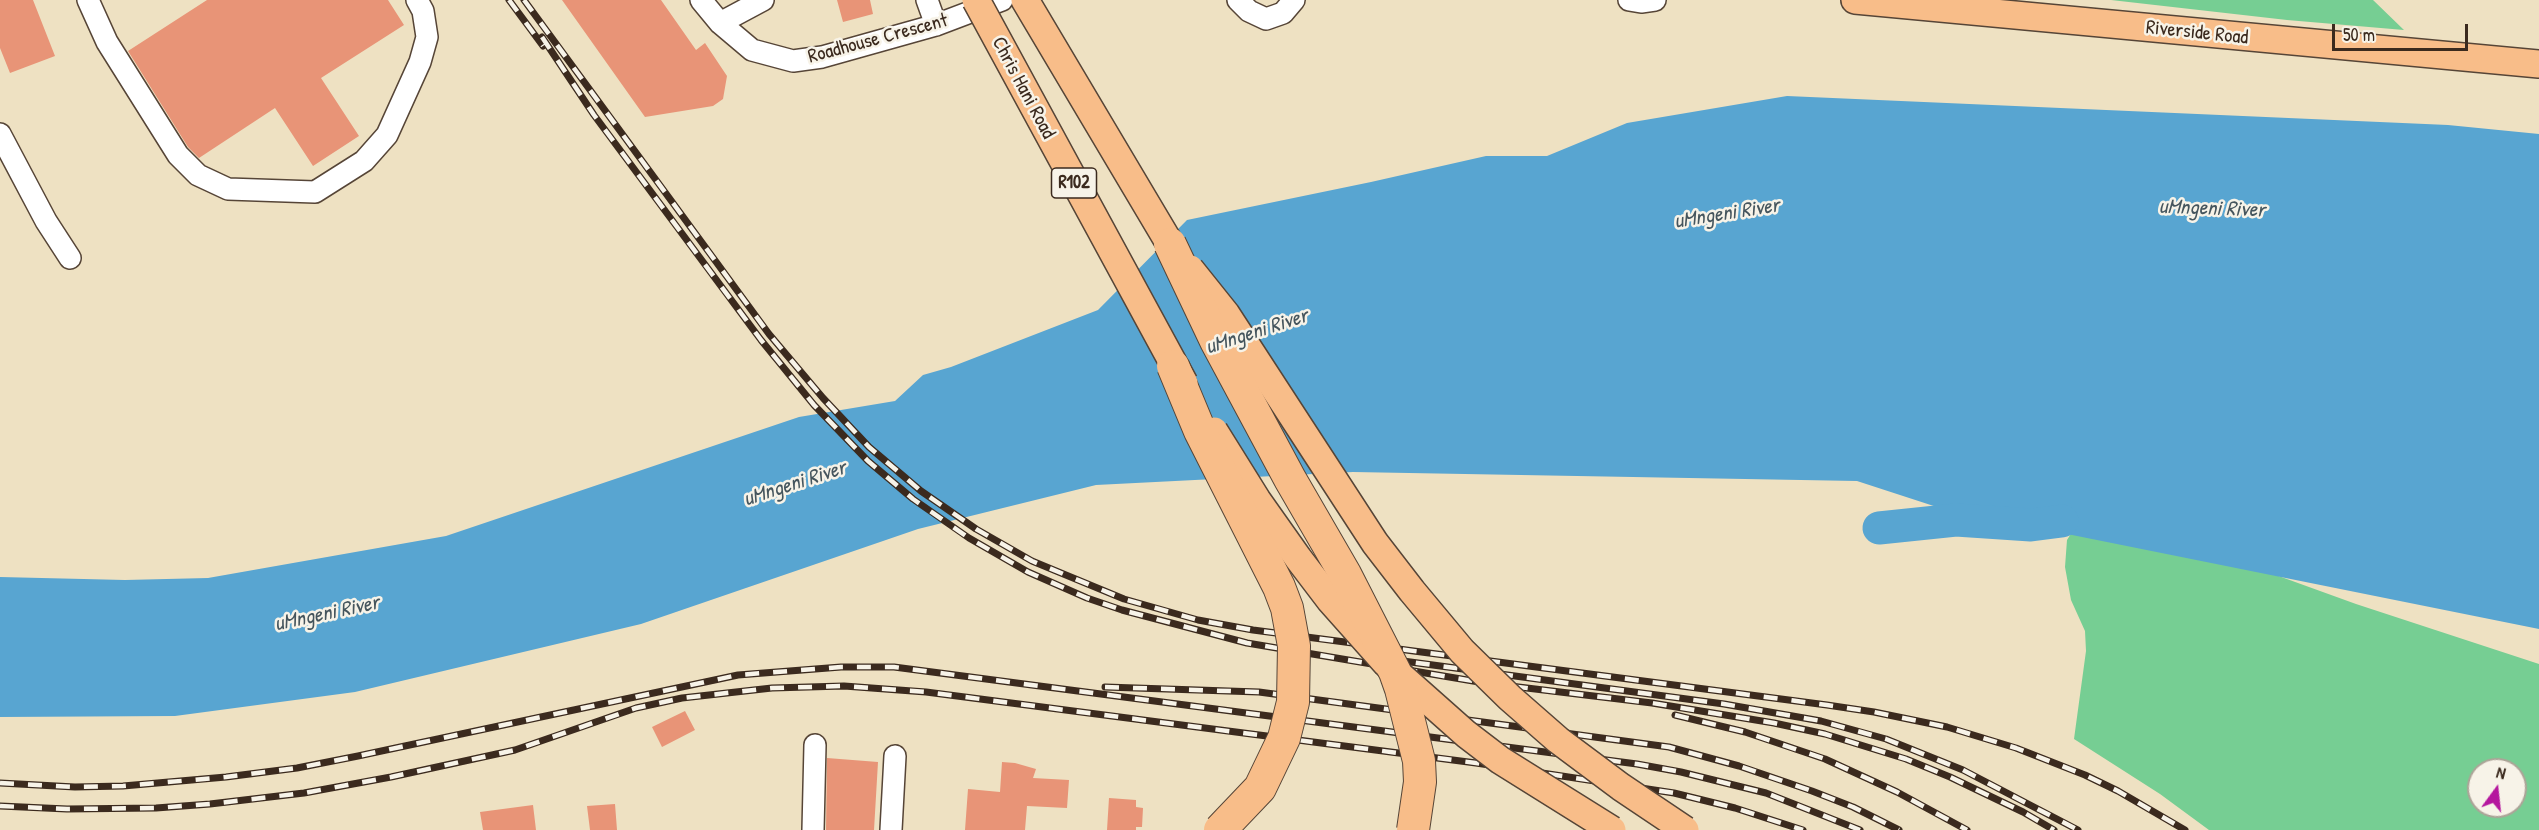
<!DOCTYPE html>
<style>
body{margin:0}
#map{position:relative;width:2539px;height:830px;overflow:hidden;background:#eee1c2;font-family:"Patrick Hand",sans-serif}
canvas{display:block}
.north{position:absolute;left:2467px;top:758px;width:60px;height:60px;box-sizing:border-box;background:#f7f3e8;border:2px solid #aca397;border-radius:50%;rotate:15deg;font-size:16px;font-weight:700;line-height:24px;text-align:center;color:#3b2a1e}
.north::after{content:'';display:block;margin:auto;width:21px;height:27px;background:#b5179e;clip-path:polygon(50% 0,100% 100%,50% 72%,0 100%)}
.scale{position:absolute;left:2332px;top:24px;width:136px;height:27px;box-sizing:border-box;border:3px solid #3b2a1e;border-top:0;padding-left:8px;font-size:18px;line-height:21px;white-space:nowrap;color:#3b2a1e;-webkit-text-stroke:4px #f7f3e8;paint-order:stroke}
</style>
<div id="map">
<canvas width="2539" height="830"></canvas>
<div class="north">N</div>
<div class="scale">50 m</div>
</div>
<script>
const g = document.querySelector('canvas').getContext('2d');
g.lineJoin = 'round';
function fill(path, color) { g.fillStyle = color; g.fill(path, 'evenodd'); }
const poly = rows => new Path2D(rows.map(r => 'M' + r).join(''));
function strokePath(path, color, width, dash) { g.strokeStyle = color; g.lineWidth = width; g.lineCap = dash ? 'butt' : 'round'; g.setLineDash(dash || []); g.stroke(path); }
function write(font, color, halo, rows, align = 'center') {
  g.font = font + ' "Patrick Hand",sans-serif'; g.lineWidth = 5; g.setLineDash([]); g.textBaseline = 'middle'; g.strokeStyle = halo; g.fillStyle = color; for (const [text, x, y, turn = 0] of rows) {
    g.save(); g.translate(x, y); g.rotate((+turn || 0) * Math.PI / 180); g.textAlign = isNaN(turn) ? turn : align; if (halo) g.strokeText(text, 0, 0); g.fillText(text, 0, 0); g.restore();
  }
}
const green = poly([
 [2111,0,2373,0,2404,30,2287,20],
 [2074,529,2179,540,2356,604,2539,664,2539,830,2209,830,2160,794,2074,739,2086,651,2085,631,2071,600,2065,567,2067,540],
 [2479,770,2515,770,2515,806,2479,806]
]);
const water = poly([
 [1787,96,2448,125,2539,134,2539,629,1943,509,1857,481,1353,472,1096,485,918,529,641,624,355,692,175,716,0,717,0,577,125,580,208,578,446,536,799,417,895,401,923,375,951,367,1098,310,1187,220,1371,182,1486,156,1547,156,1627,123]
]);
const river = poly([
 [1879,528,1956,520,2031,525,2062,521]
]);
const building = poly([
 [0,0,33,0,55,56,10,73,0,48],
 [207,0,388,0,404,25,321,78,359,136,313,166,275,108,199,158,188,147,128,51],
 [562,0,661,0,696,50,705,43,727,76,723,99,713,106,645,117],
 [837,0,870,0,873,14,843,22],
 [685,711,695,730,662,747,652,727],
 [827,758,878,762,874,830,826,830],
 [1002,762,1015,763,1036,769,1033,778,1069,780,1067,808,1027,806,1025,830,965,830,968,789,1000,792],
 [1109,798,1136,800,1136,807,1143,808,1142,827,1136,827,1136,830,1107,830],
 [615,804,617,830,590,830,587,806],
 [533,805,536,830,483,830,480,812]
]);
const minor = poly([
 [88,0,107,42,178,155,198,175,228,189,315,192,364,161,387,135,420,62,427,37,423,11,417,0],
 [701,0,720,23,752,50,793,61,822,57,936,25,1002,0],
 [927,0,936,25],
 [1238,0,1249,11,1266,19,1283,13,1294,0],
 [1629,0,1641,2,1655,0],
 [720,23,763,0],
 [0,134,46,221,70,258],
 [813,830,815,745],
 [891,830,895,756]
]);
const major = poly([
 [1025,0,1170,244],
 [1855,0,2539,64]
]);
const rail = poly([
 [509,0,543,46],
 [524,0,769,334,823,398,869,447,921,491,976,529,1032,561,1124,599,1198,620,1253,630,1827,705,1874,712,1947,727,2016,748,2085,775,2118,791,2185,830],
 [542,37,594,115,761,340,814,405,868,461,913,499,969,538,1028,572,1087,598,1122,610,1247,643,1485,683,1652,703,1774,723,1825,734,1906,759,1950,777,2023,812,2054,830],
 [1388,659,1724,704,1821,721,1886,739,1963,770,2078,830],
 [1105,687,1259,692,1669,747,1739,766,1812,791,1853,807,1899,830],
 [1675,715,1745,732,1825,759,1897,792,1967,830],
 [0,783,75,787,123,786,226,777,297,768,358,756,738,675,841,667,894,667,1637,764,1681,772,1766,793,1860,830],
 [0,806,67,809,156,808,210,804,304,793,391,777,515,750,636,708,682,698,772,688,844,686,926,692,1476,763,1674,793,1735,808,1803,830]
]);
const majorBridge = poly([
 [976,0,1184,383],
 [1190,269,1226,314,1375,543,1412,591,1462,651,1510,698,1558,740,1621,787,1685,830],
 [1214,431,1257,500,1298,558,1330,600,1386,663,1466,734,1500,760,1612,830]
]);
const highwayBridge = poly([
 [1170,244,1216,341,1290,479,1345,574,1395,672,1401,689,1419,761,1420,782,1413,830],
 [1173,366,1200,431,1279,587,1287,608,1294,646,1293,702,1284,738,1260,788,1220,830]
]);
const shields = [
 [1074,183,45]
];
const shieldNames = [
 ["R102",1074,183]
];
const streetNames = [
 ["Riverside Road",2197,33,6],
 ["Roadhouse Crescent",878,39,-15],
 ["Chris Hani Road",1023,88,62]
];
const waterNames = [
 ["uMngeni River",2212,209,2],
 ["uMngeni River",1727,214,-9],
 ["uMngeni River",1257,332,-18],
 ["uMngeni River",795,484,-18],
 ["uMngeni River",327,614,-12]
];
fill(green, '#76ce93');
fill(water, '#58a5d1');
strokePath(river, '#58a5d1', 33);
fill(building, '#e89477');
strokePath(minor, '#564537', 24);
strokePath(major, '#564537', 30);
strokePath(minor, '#fff', 21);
strokePath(major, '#f8bd89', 27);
strokePath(rail, '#3b2a1e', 7);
strokePath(rail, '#f7f3e8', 4.5, [14]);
strokePath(majorBridge, '#564537', 30, []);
strokePath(highwayBridge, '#564537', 34, []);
strokePath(majorBridge, '#f8bd89', 27);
strokePath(highwayBridge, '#f8bd89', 32);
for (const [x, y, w] of shields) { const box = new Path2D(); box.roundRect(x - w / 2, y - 15, w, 30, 4.5); g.fillStyle = '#f7f3e8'; g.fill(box); strokePath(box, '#3b2a1e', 1.5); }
write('bold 18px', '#3b2a1e', null, shieldNames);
write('20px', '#3b2a1e', '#f7f3e8', streetNames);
write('italic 21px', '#45555d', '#f7f3e8', waterNames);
</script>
